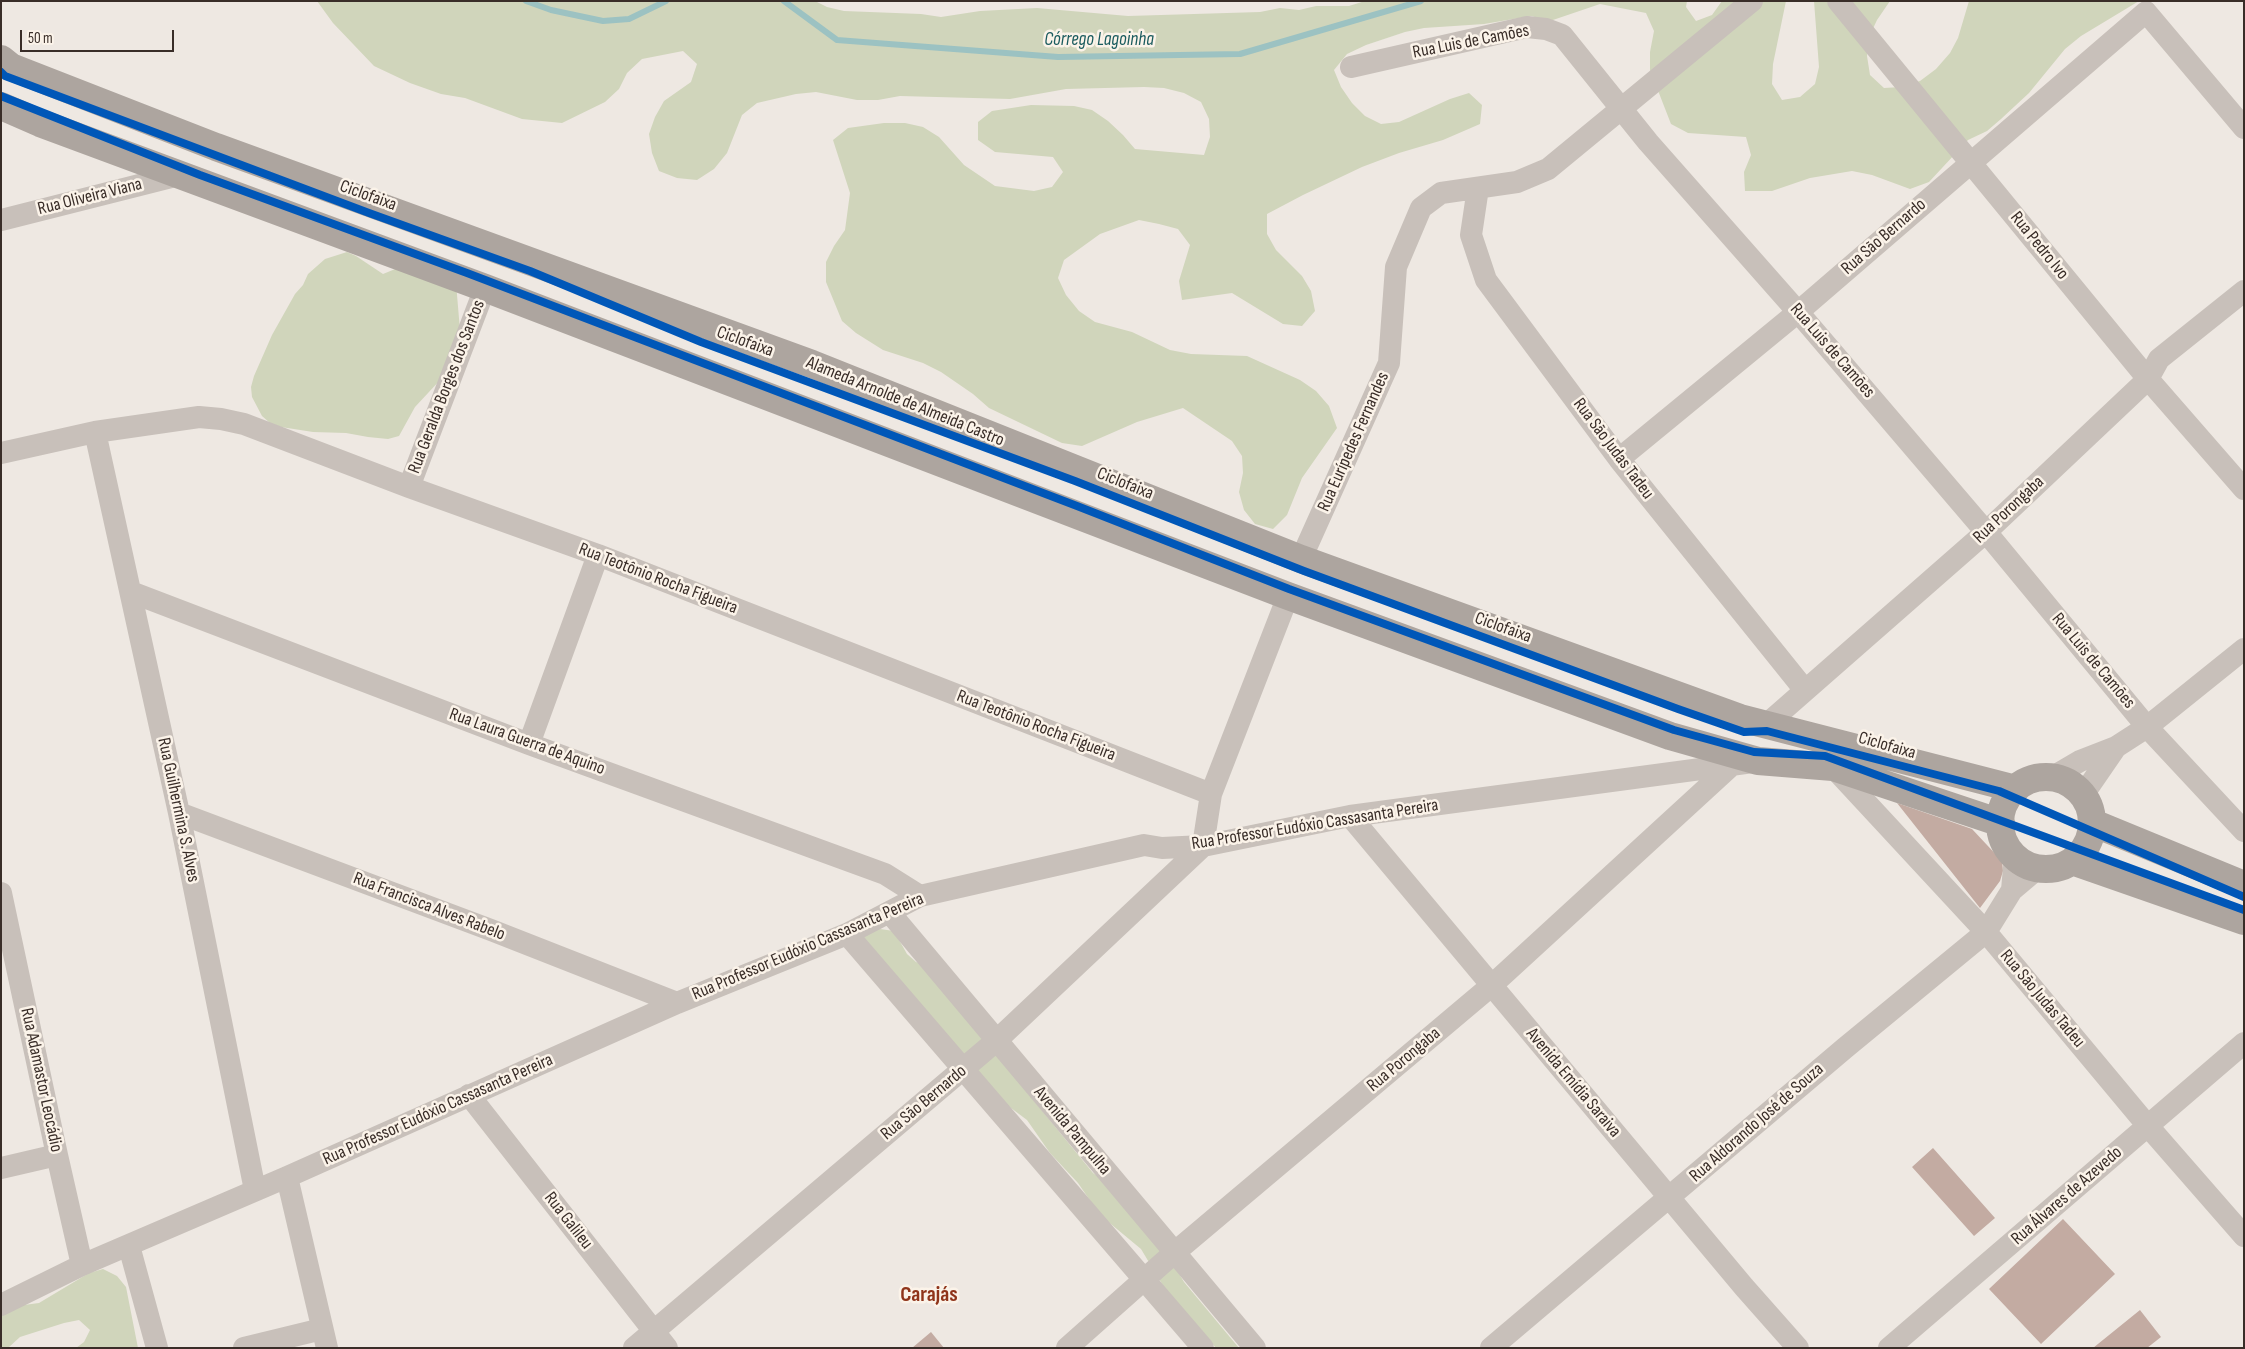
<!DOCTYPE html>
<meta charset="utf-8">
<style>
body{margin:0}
#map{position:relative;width:2245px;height:1349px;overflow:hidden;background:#eee8e2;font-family:"Sofia Sans Condensed",sans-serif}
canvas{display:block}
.frame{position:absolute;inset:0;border:2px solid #392d28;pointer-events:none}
.scale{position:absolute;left:20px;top:30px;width:154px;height:22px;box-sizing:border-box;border:2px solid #392d28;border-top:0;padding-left:6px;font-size:15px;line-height:18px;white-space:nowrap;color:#392d28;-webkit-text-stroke:4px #fbf3e9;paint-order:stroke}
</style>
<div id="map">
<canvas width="2245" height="1349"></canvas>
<div class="frame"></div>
<div class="scale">50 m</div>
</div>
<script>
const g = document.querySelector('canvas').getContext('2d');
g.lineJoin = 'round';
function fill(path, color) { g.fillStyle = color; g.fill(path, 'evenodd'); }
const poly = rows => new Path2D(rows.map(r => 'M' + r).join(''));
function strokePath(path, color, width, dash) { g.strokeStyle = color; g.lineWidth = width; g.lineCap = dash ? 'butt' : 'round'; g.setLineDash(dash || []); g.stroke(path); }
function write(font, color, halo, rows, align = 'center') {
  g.font = font + ' "Sofia Sans Condensed",sans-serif'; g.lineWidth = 5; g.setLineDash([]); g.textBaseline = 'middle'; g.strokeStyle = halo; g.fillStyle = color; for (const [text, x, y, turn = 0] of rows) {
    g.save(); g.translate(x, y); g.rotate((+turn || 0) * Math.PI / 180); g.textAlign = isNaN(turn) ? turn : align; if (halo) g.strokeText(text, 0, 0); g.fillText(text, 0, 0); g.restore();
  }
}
const green = poly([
 [317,1,815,1,827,7,844,11,921,14,941,17,980,11,1037,8,1128,16,1260,12,1280,8,1299,10,1316,6,1349,6,1365,1,1687,1,1686,7,1696,21,1712,15,1722,1,1786,1,1773,64,1772,84,1782,100,1800,97,1815,84,1819,67,1814,1,1890,1,1877,20,1869,37,1867,56,1870,75,1884,88,1901,87,1920,81,1936,69,1950,53,1958,38,1969,1,2139,1,2081,36,2065,49,2029,93,2001,119,1987,131,1968,140,1929,182,1910,189,1872,175,1852,171,1810,178,1772,191,1745,191,1744,172,1751,155,1746,137,1688,133,1671,124,1650,70,1650,52,1654,31,1646,13,1600,4,1550,21,1531,16,1484,24,1424,28,1405,32,1366,45,1347,54,1334,70,1341,87,1352,103,1365,116,1381,124,1399,122,1450,99,1469,93,1482,105,1480,124,1443,140,1399,153,1362,167,1303,195,1267,214,1267,234,1276,250,1302,276,1311,291,1315,311,1302,326,1283,324,1232,293,1182,300,1179,281,1190,245,1178,229,1159,224,1139,220,1100,234,1064,260,1058,278,1066,295,1079,311,1095,322,1132,332,1170,350,1191,354,1247,356,1300,380,1316,391,1329,406,1337,428,1302,478,1287,515,1273,529,1255,524,1244,510,1239,492,1243,473,1242,456,1232,441,1183,408,1137,422,1082,446,1062,443,989,408,973,394,941,372,923,363,883,350,856,333,842,321,826,282,826,262,834,246,845,230,850,193,833,140,848,128,884,123,905,123,923,127,939,137,964,165,995,186,1034,191,1052,187,1063,172,1053,157,995,152,978,140,978,122,992,111,1031,105,1074,106,1092,110,1108,121,1123,135,1135,149,1204,155,1210,137,1209,119,1201,102,1184,93,1164,88,1144,87,1066,89,1010,99,900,96,878,100,857,100,816,92,796,94,757,103,742,115,727,153,714,169,697,180,677,178,659,171,652,153,649,134,655,117,664,101,691,82,697,64,683,51,642,59,627,73,619,89,605,102,562,123,522,119,465,98,441,94,410,83,374,66,333,23],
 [347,252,356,256,383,274,405,265,456,283,461,342,442,378,415,407,399,436,388,439,368,437,346,433,313,432,281,427,270,423,262,416,252,397,251,387,254,376,272,335,295,294,303,285,308,274,325,259],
 [866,927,894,931,907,954,916,962,922,964,1093,1173,1109,1184,1174,1265,1184,1282,1239,1348,1216,1348,1168,1294,1141,1249,1100,1215,1078,1183,1050,1153,1027,1120,1007,1105,860,943],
 [103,1269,117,1276,126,1287,138,1348,76,1348,84,1342,90,1330,79,1320,64,1323,20,1337,8,1348,1,1348,1,1311,9,1307,39,1303,89,1273]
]);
const stream = poly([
 [526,1,551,10,603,21,629,19,666,1],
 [784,1,837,40,1058,57,1240,54,1421,1]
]);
const building = poly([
 [1897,803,1972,829,2002,861,2003,871,2000,881,1980,908],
 [1933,1148,1995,1218,1974,1236,1912,1167],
 [2063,1219,2115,1274,2041,1344,1989,1289],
 [2140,1310,2161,1337,2147,1348,2093,1348],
 [931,1332,944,1348,912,1348]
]);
const minor = poly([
 [1838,1,2148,379,2244,489],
 [1351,67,1527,27,1546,29,1562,35,1648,142,1798,312,1986,532,2147,727,2244,831],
 [1478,188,1471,235,1486,280,1619,459,1804,689],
 [1,220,179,175],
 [95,432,179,813,255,1190],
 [1,453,95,432,199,417,221,419,244,424,409,487,598,555,1211,794],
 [1619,459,1798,312,2146,12,2244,128],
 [409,487,485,288],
 [1301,559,1389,363,1396,267,1421,208,1441,193,1517,182,1548,169,1752,1],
 [131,592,529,744,885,874,920,896],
 [1767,724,1986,532,2148,379,2159,359,2244,291],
 [529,744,598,555],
 [1833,767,1986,932,2147,1125,2244,1236],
 [2051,778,2080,761,2116,747,2147,727,2244,649],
 [2083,795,2116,747],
 [179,813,491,930,677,1003],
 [1350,816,1744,1287,1798,1348],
 [2012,890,2015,857],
 [1,893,57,1155,82,1265],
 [890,913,1255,1348],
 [847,934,1203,1348],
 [469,1095,667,1348],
 [1,1168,57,1155],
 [287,1177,327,1348],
 [129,1246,157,1348],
 [1,1305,82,1265,287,1177,677,1003,847,934,920,896,1144,845,1162,848,1203,846,1350,816,1753,762],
 [244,1348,322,1329],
 [634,1348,996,1041,1203,846,1211,794,1288,596],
 [1067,1348,1174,1253,1491,986,1733,764],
 [1491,1348,1845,1048,1986,932,2012,890,2038,868],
 [1889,1348,2244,1043]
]);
const major = poly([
 [1,59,11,67,216,147,812,364,1301,559,1740,718,2016,789],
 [1,106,40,123,485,288,1288,596,1670,736,1758,761,1833,767,2001,823],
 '2000 823a46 46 0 1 1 92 0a46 46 0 1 1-92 0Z',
 [2093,823,2244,885],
 [2072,861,2244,921]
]);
const cycleway = poly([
 [1,72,5,76,369,213,530,271,701,342,1075,481,1304,571,1678,709,1744,732,1767,731,1999,791,2244,897],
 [1,96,200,175,467,273,1077,506,1289,589,1674,730,1754,752,1825,756,2244,910]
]);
const streetNames = [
 ["Rua Luis de Camões",1471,42,-11],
 ["Ciclofaixa",368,196,20],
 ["Rua Oliveira Viana",90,197,-14],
 ["Rua São Bernardo",1884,237,-41],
 ["Rua Pedro Ivo",2039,246,51],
 ["Ciclofaixa",745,342,20],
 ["Rua Luis de Camões",1832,351,49],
 ["Rua Geralda Borges dos Santos",447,387,-69],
 ["Alameda Arnolde de Almeida Castro",905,402,22],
 ["Rua Eurípedes Fernandes",1354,442,-66],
 ["Rua São Judas Tadeu",1613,449,53],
 ["Ciclofaixa",1125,484,22],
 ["Rua Porongaba",2009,510,-43],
 ["Rua Teotônio Rocha Figueira",658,579,21],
 ["Ciclofaixa",1503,628,20],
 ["Rua Luis de Camões",2093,661,50],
 ["Rua Teotônio Rocha Figueira",1036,726,21],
 ["Rua Laura Guerra de Aquino",527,742,20],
 ["Ciclofaixa",1887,746,16],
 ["Rua Guilhermina S. Alves",178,810,78],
 ["Rua Professor Eudóxio Cassasanta Pereira",1315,825,-9],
 ["Rua Francisca Alves Rabelo",429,907,21],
 ["Rua Professor Eudóxio Cassasanta Pereira",808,947,-23],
 ["Rua São Judas Tadeu",2042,999,50],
 ["Rua Porongaba",1404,1060,-40],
 ["Rua Adamastor Leocádio",41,1080,78],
 ["Avenida Emídia Saraiva",1573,1083,50],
 ["Rua São Bernardo",924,1103,-40],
 ["Rua Professor Eudóxio Cassasanta Pereira",438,1110,-24],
 ["Rua Aldorando José de Souza",1757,1123,-41],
 ["Avenida Pampulha",1072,1131,50],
 ["Rua Álvares de Azevedo",2067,1196,-41],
 ["Rua Galileu",568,1221,52]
];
const waterNames = [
 ["Córrego Lagoinha",1099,40]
];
const districtNames = [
 ["Carajás",929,1295]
];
fill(green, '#d0d5bb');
strokePath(stream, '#9cc2c2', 6);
fill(building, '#c3aba2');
strokePath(minor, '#c8c0ba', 22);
strokePath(major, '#ada59f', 28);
strokePath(cycleway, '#0057b8', 8);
write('18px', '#392d28', '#fbf3e9', streetNames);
write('italic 19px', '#1a5b5e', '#fbf3e9', waterNames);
write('bold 22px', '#8f341a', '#fbf3e9', districtNames);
</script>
